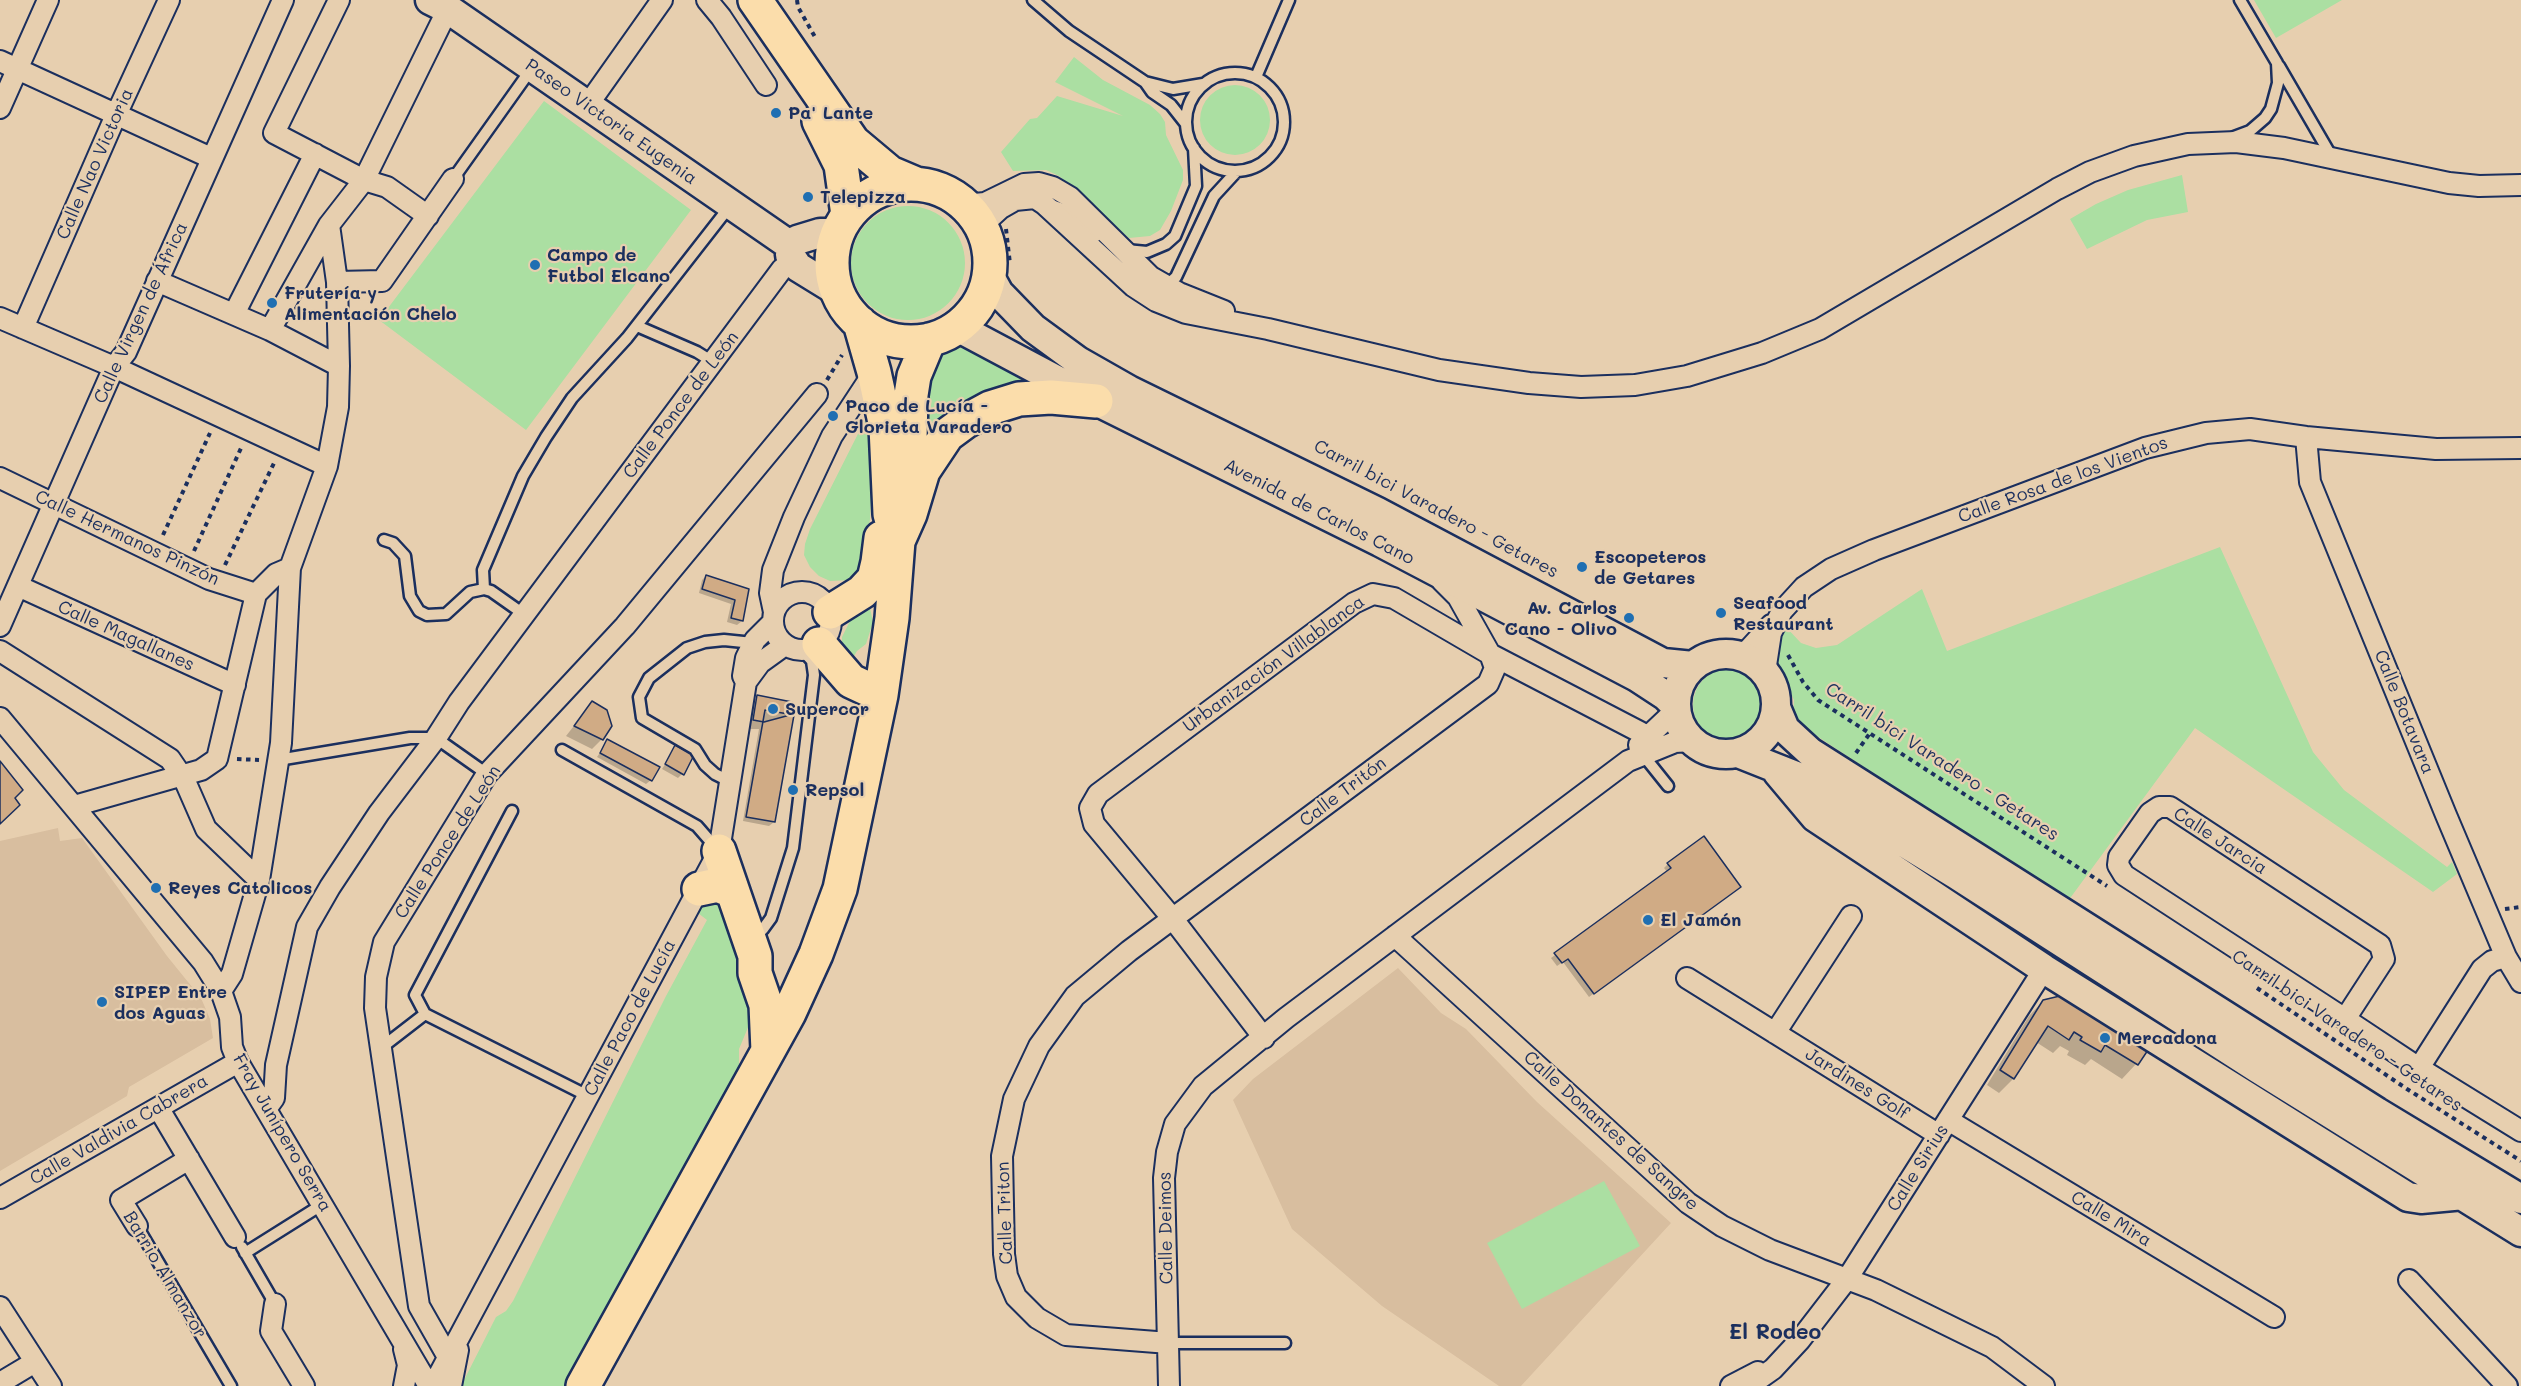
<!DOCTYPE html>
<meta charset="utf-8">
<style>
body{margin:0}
canvas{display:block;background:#e7cfaf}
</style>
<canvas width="2521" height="1386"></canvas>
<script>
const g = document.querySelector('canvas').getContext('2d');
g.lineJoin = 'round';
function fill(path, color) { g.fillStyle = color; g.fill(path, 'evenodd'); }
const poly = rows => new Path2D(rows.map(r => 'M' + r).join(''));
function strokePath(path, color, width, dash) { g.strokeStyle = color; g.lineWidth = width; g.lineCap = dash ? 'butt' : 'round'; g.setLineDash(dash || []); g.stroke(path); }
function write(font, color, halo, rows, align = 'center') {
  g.font = font + ' Mali,sans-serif'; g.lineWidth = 4.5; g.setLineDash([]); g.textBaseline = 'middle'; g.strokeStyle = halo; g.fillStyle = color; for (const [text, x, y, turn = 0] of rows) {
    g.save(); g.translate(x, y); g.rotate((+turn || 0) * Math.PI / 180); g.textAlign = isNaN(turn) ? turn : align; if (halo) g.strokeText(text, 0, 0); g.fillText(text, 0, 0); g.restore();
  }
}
const built = poly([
 [58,828,60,841,82,838,167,956,201,998,210,1019,213,1038,129,1087,127,1096,0,1171,0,841],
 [1398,968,1441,1013,1466,1029,1537,1102,1671,1223,1521,1386,1499,1386,1382,1306,1292,1229,1233,1100,1253,1079]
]);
const green = poly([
 [2254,0,2342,0,2276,38],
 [1074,57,1103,80,1150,105,1160,114,1165,122,1166,135,1183,170,1183,180,1171,211,1160,230,1150,236,1129,238,1059,176,1046,170,1013,171,1001,152,1030,119,1037,118,1057,96,1123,116,1055,82],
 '1200 120a35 35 0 1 1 70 0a35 35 0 1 1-70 0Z',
 [544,101,691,210,526,430,379,320],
 [2182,175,2188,212,2147,220,2087,249,2070,219,2096,204,2128,190],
 '851 263a57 57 0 1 1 114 0a57 57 0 1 1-114 0Z',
 [960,348,970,348,1042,386,921,457,918,413,936,357,945,350],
 [868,414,872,483,870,519,864,563,851,580,830,581,819,576,810,567,804,555,805,544,810,529],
 [2220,547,2313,752,2344,790,2447,867,2452,862,2457,874,2433,892,2195,728,2068,901,1800,725,1793,719,1794,700,1786,683,1780,671,1770,660,1786,627,1801,643,1816,648,1837,645,1922,589,1947,651],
 [867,607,870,608,873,622,866,644,857,651,853,658,849,656,842,645,842,637,851,619],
 '1693 705a37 37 0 1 1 74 0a37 37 0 1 1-74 0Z',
 [713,902,720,905,757,1006,739,1049,739,1069,564,1386,461,1386,496,1317,506,1311,513,1301,666,996,707,920,698,913,705,903],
 [1604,1181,1640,1246,1522,1309,1487,1243]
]);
const shadow = poly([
 [706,576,748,590,742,621,737,625,727,622,731,604,699,593,702,580],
 [758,696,791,703,774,822,769,826,743,821,759,729,744,729,749,706],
 [592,703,602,739,592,749,566,736],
 [608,741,651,780,646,784,597,757],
 [676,747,682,774,678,778,662,769],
 [1668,864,1739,887,1589,997,1563,962,1557,966,1551,958,1668,873,1664,868],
 [2043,1001,2146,1051,2136,1064,2122,1079,2091,1059,2085,1065,2067,1055,2069,1051,2060,1046,2053,1053,2036,1042,2013,1079,1999,1093,1987,1085,2029,1016]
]);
const building = poly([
 [706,575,749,589,743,621,731,618,735,600,702,589,706,575],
 [757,695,792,702,790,715,764,722,753,720,757,695],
 [592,701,607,710,612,726,603,740,574,726,592,701],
 [765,710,794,715,775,822,746,817,765,710],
 [607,739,660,767,652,781,600,753,607,739],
 [675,745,694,755,684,775,665,764,675,745],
 [0,761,23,790,15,798,20,805,0,824,0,761],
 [1704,836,1741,887,1594,994,1568,959,1562,963,1554,953,1671,868,1667,863,1704,836],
 [2064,995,2148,1050,2138,1065,2105,1045,2101,1052,2080,1040,2082,1037,2074,1032,2069,1040,2048,1026,2014,1079,2000,1070,2043,1000,2064,995]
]);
const path = poly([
 [797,0,798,7,815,37],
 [941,175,964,184],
 [1006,229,1010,264],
 [827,380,842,355],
 [163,535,210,433],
 [194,551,242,446],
 [225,565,275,461],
 [1704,646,1726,640],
 [1788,655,1803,682,1818,700,2107,886],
 [1856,753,1870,733],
 [237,759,259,760],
 [2505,909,2521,907],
 [2257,988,2407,1089,2521,1161]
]);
const lane = poly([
 [1033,0,1069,31,1145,82,1152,92,1171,105,1186,124],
 [2279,66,2333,159],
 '1186 122a49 49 0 1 1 98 0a49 49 0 1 1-98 0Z',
 [1256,77,1289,0],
 [1145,82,1173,89,1203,84],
 [2234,137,2250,131,2265,118,2271,109,2278,83,2277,63,2240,0],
 [453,179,532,68],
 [1051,205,1069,211,1096,236],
 [1126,250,1147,252,1166,244,1175,236,1196,186,1194,148],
 [1165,287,1176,277,1214,196,1237,171],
 [637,326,697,352,713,362],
 [384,540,393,543,405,556,410,596,419,611,427,615,446,614,470,592,484,589,491,591,525,615],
 [484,589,483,570,523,476,546,437,572,398,627,338,730,206],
 [562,750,697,826,717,849],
 [1644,756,1668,786],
 [278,760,410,738,436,738,487,774],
 [731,782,715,774,705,765,695,749,642,718,639,697,649,678,687,648,705,642,724,640,753,643],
 [754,938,763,929,771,918,793,848,814,675,812,661,802,650],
 [425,1014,415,995,512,811],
 [381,1048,425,1014,588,1096],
 [137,1226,231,1386],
 [242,1247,275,1304],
 [245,1253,323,1204],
 [1169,1343,1285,1343]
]);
const street = poly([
 [339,0,274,133,364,180,387,187,428,216],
 [707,0,721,17,766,85],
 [0,61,211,158],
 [587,106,662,0],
 [0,108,48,0],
 [964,205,985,203,1024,184,1039,183,1053,187,1070,197,1151,277,1179,293,1224,311],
 [983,231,989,219,1001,208,1015,200,1035,198,1044,204,1133,286,1156,301,1186,313,1268,329,1439,370,1529,383,1581,387,1635,385,1687,376,1762,353,1820,329,2057,189,2090,172,2134,156,2188,144,2236,142,2284,148,2449,183,2479,186,2521,185],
 [157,281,270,330,339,366],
 [337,282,382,281,453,179],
 [234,314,315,154],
 [0,318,114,367,327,466],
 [23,328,116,115,169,0],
 [270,330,329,225,364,180,448,9],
 [2306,437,2310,482,2446,815,2506,957,2521,982],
 [0,478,209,579,256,594],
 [18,586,235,685],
 '773 621a29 29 0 1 1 58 0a29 29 0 1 1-58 0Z',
 [774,612,770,593,773,570,794,517,832,436,874,372],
 [0,626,114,367,126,352,283,0],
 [0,651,170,759,185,781,206,829,259,880],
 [1739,655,1749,649,1771,625],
 [1765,672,1771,633,1782,611,1804,587,1831,569,1874,550,2145,448,2206,433,2250,429,2306,437,2436,449,2521,448],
 [746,682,743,676,746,658,755,640,772,623],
 [0,718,203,962,221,991,230,1017,232,1047,238,1062,429,1386],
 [1639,745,1676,710],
 [74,806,201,770,217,759,256,594,276,574,290,568],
 [1395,936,1688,1203,1722,1226,1770,1250,1876,1290,1992,1347,2044,1386],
 [1687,978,1939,1135],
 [221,991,232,974,259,880,281,743,290,568,327,466,338,407,339,366,337,282,329,225],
 [2345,1019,2384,959,2380,945,2170,807,2159,807,2150,813,2119,857,2118,865,2124,875,2345,1019,2419,1068,2521,1131],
 [1775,1033,1851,916],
 [1264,1038,1173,919,1094,824,1090,808,1098,794,1354,603,1373,594,1394,598,1490,654,1640,732,1660,747],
 [2419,1068,2482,969,2492,961,2506,957],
 [159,1109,235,1237],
 [266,1109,274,1098,276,1065,307,927,330,887,379,813,436,738,459,702,782,269,792,261],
 [1948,1120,2274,1317],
 [0,1198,238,1062],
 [137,1226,121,1200,189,1159],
 [2409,1280,2507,1386],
 [275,1304,271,1331,304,1386],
 [0,1307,51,1386],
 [1169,1343,1066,1335,1037,1318,1016,1297,1007,1276,1004,1254,1002,1156,1014,1099,1039,1046,1075,996,1129,951,1488,684,1495,668,1490,654,1458,597,1442,581],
 [448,1357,419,1306,375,1008,376,977,384,942,487,774,625,626,817,394],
 [0,1383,35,1362],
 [404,1386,408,1365,404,1349],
 [433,1386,719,851,746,682,760,663,785,645],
 [451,1386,458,1350],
 [1169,1386,1164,1178,1167,1152,1175,1124,1203,1086,1286,1018,1628,761,1675,742,1692,741],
 [1731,1386,1758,1372],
 [1749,1386,1773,1369,1800,1340,1847,1279,2044,969]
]);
const secondary = poly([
 [430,0,448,9,791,246],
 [989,275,999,293,1033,328,1078,361,1129,390,1378,512,1663,663,1693,666],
 [837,291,798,267,790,255,791,246,797,240,820,233,838,233],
 [957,327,1096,401,1380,542,1637,677,1666,696,1676,706],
 '1676 704a50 50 0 1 1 100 0a50 50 0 1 1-100 0Z',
 [1777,710,1785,729,1810,752,2377,1112,2521,1199],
 [1738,753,1796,776,1957,875,2257,1068,2521,1232],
 [1778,773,1815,817,2044,969,2408,1197,2421,1199,2464,1195]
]);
const highway = poly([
 [755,0,853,142,890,173,916,184],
 [819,121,841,165,848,215],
 '832 263a79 79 0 1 1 158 0a79 79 0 1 1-158 0Z',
 [860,323,874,372,886,427,890,514,898,541],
 [909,486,911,395,914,376,929,340],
 [830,612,862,592,874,579,878,562,881,538],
 [819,644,851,681,881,695],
 [719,851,755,956,755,973,766,1005,768,1051],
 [699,889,718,885,732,891],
 [583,1386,789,1013,816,954,840,889,881,695,892,618,898,541,910,514,923,471,947,435,966,421,990,408,1019,399,1051,397,1096,401]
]);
const markers = [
 [776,113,6,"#1f6fb2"],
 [808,197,6,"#1f6fb2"],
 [535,265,6,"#1f6fb2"],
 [272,303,6,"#1f6fb2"],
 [833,416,6,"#1f6fb2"],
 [1582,567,6,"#1f6fb2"],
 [1721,613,6,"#1f6fb2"],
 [1629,618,6,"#1f6fb2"],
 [773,709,6,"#1f6fb2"],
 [793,790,6,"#1f6fb2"],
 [156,888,6,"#1f6fb2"],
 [1648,920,6,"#1f6fb2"],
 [102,1002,6,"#1f6fb2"],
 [2105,1038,6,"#1f6fb2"]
];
const poiNames = [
 ["Pa' Lante",788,113],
 ["Telepizza",820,197],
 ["Campo de",547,255],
 ["Futbol Elcano",547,276],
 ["Frutería y",284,293],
 ["Alimentación Chelo",284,314],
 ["Paco de Lucía -",845,406],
 ["Glorieta Varadero",845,427],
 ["Escopeteros",1594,557],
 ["de Getares",1594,578],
 ["Seafood",1733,603],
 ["Restaurant",1733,624],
 ["Av. Carlos",1617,608,"right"],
 ["Cano - Olivo",1617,629,"right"],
 ["Supercor",785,709],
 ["Repsol",805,790],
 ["Reyes Catolicos",168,888],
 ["El Jamón",1660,920],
 ["SIPEP Entre",114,992],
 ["dos Aguas",114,1013],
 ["Mercadona",2117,1038]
];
const streetNames = [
 ["Paseo Victoria Eugenia",611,122,35],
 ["Calle Nao Victoria",95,164,-66],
 ["Calle Virgen de África",141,313,-65],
 ["Calle Ponce de León",681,405,-53],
 ["Calle Rosa de los Vientos",2063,480,-20],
 ["Carril bici Varadero - Getares",1436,509,28],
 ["Avenida de Carlos Cano",1319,512,27],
 ["Calle Hermanos Pinzón",127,538,25],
 ["Calle Magallanes",126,636,24],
 ["Urbanización Villablanca",1274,664,-36],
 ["Calle Botavara",2404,712,68],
 ["Carril bici Varadero - Getares",1942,762,33],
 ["Calle Tritón",1343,792,-37],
 ["Calle Jarcia",2220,841,33],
 ["Calle Ponce de León",448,842,-57],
 ["Calle Paco de Lucía",630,1018,-62],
 ["Carril bici Varadero - Getares",2347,1031,34],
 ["Jardines Golf",1857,1084,32],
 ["Calle Valdivia Cabrera",119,1130,-30],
 ["Calle Donantes de Sangre",1611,1131,42],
 ["Fray Junípero Serra",282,1133,60],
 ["Calle Sirius",1918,1168,-58],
 ["Calle Triton",1005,1213,-92],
 ["Calle Mira",2111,1219,31],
 ["Calle Deimos",1166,1228,-91],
 ["Barrio Almanzor",165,1275,59]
];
const quarterNames = [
 ["El Rodeo",1775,1333]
];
fill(built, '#d8be9f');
fill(green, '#abdfa2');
fill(shadow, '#0003');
fill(building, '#d0ab85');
strokePath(building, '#1b2f5e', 1.5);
strokePath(lane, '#1b2f5e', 15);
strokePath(street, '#1b2f5e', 24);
strokePath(secondary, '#1b2f5e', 33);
strokePath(highway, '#1b2f5e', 38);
strokePath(path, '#1b2f5e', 4, [4.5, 4.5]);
strokePath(lane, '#e7cfaf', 10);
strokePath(street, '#e7cfaf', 20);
strokePath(secondary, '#e7cfaf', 28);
strokePath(highway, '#fbddab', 33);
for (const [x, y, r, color] of markers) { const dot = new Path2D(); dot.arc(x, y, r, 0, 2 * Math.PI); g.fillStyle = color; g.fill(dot); strokePath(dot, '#e7cfaf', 2); }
write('bold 18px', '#1b2f5e', '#e7cfaf', poiNames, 'left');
write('18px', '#1b2f5e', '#e7cfaf', streetNames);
write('bold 21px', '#1b2f5e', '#e7cfaf', quarterNames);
</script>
